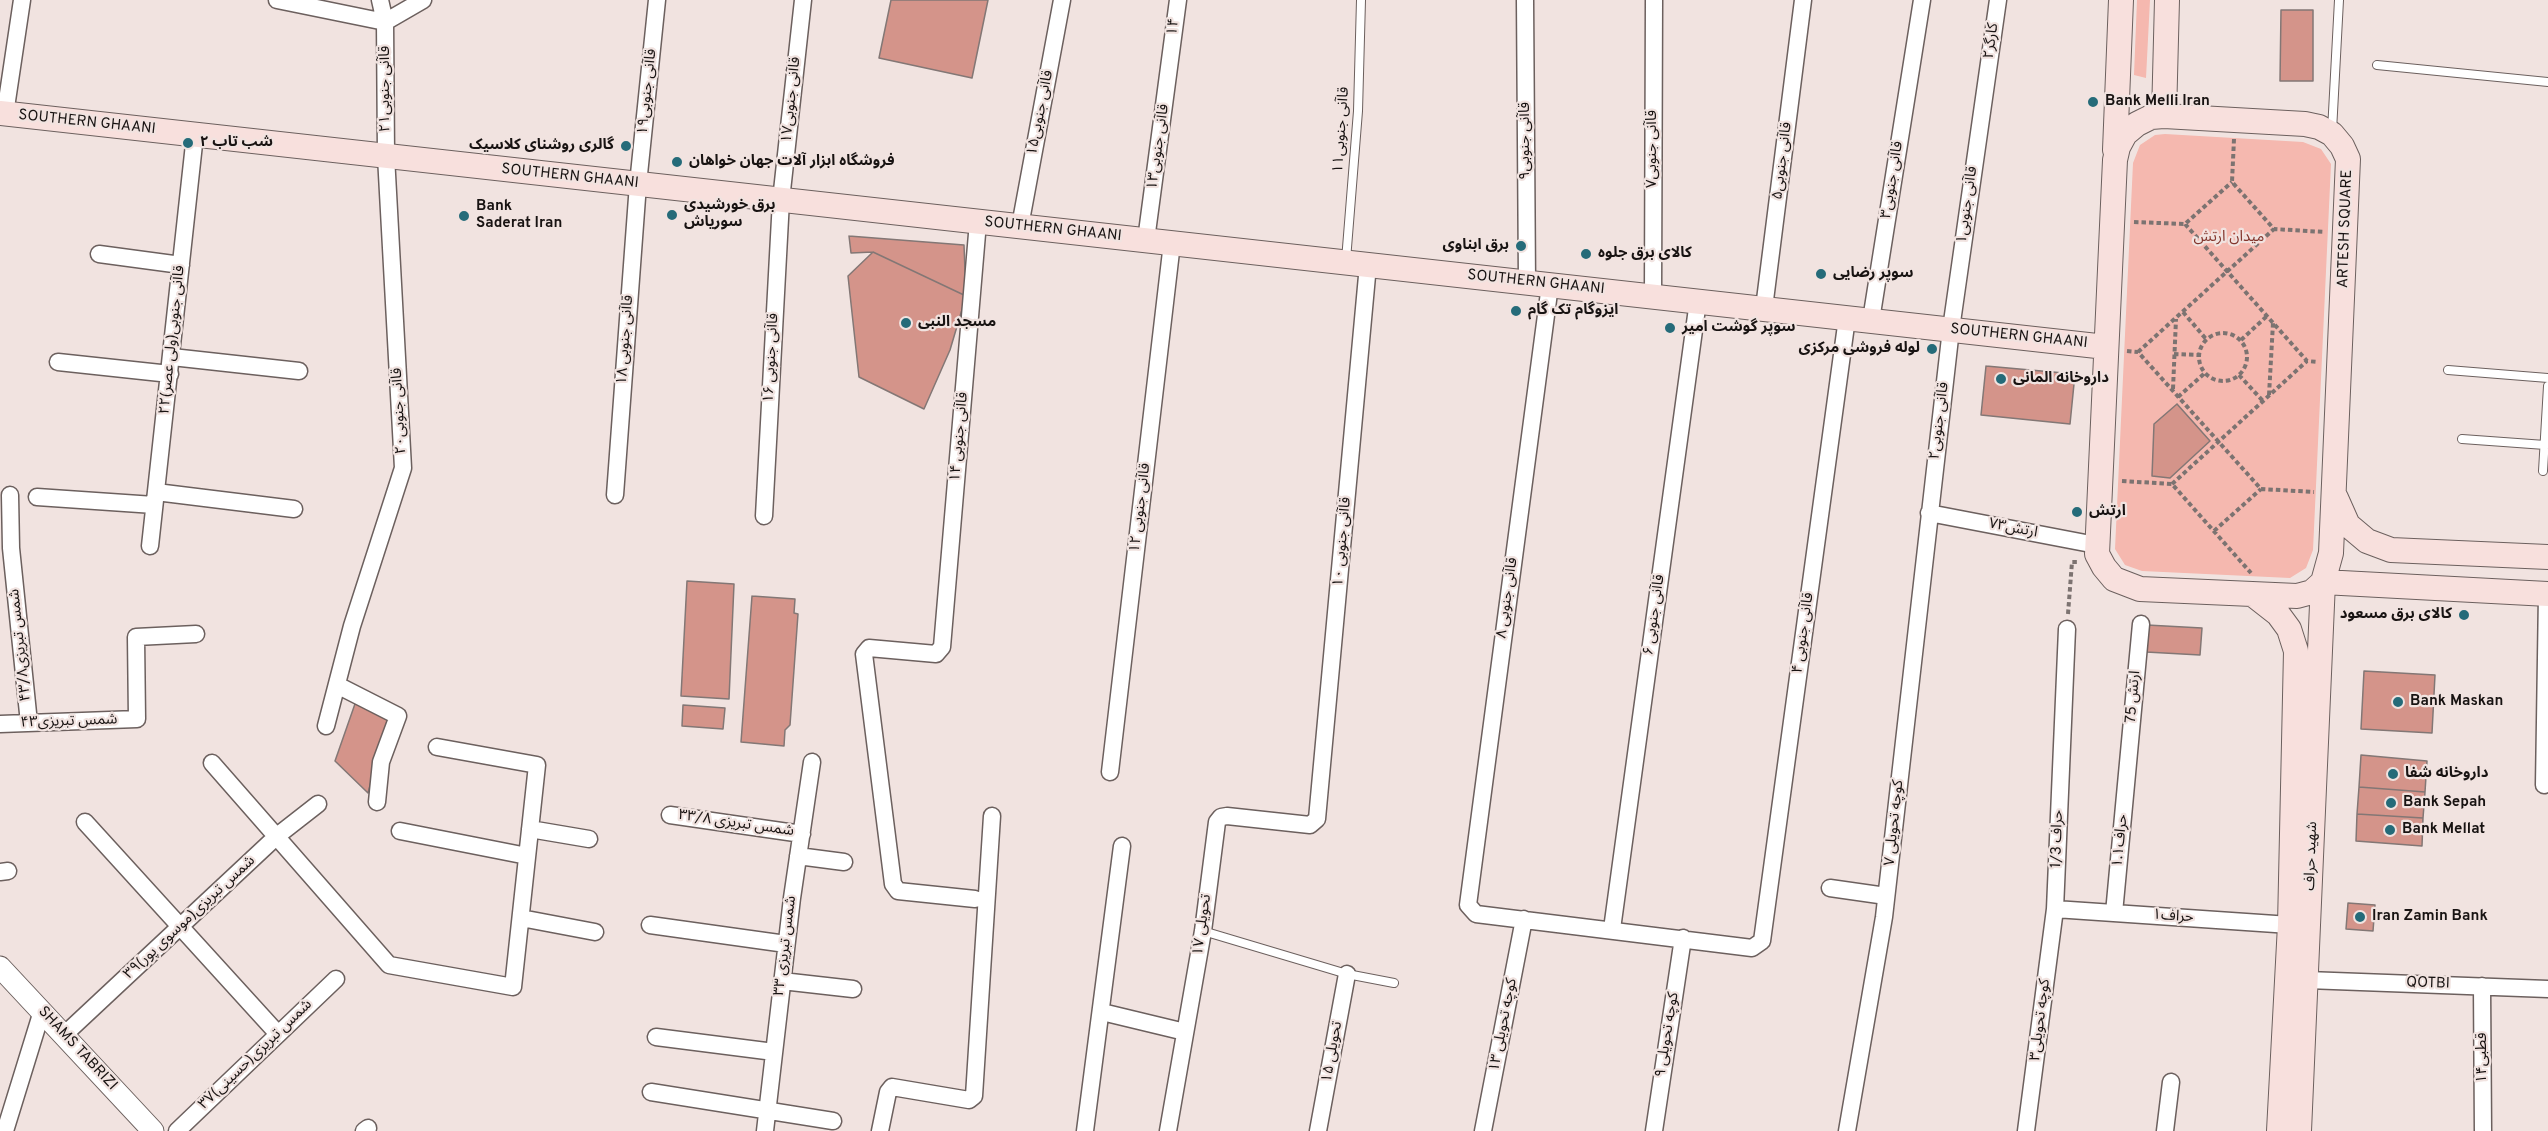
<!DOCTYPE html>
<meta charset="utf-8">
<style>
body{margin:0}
canvas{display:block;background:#f1e3e0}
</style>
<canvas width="2548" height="1131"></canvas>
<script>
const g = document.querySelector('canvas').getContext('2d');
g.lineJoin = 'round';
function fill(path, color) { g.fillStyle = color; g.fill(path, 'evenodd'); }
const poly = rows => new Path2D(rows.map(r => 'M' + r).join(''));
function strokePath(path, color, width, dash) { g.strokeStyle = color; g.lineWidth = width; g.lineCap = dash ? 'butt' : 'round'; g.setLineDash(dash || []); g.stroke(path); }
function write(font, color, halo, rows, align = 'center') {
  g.font = font + ' Overpass,"Noto Sans Arabic",sans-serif'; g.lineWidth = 4.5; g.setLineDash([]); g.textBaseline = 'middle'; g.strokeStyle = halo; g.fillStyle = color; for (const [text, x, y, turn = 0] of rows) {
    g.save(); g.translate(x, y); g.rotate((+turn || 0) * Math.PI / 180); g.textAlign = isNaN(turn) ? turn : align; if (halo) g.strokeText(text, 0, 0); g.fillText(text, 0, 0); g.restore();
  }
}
const green = poly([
 [2137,0,2150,0,2146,78,2134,75],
 [2165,134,2303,142,2321,149,2331,164,2313,550,2306,568,2290,578,2142,571,2125,565,2115,549,2133,163,2140,145,2155,135]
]);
const building = poly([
 [891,0,988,0,972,78,879,58,891,0],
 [2281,10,2313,10,2313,81,2280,81,2281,10],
 [849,236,964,245,966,296,873,252,851,253,849,236],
 [873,252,966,296,950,350,924,409,859,377,848,276,873,252],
 [1986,366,2075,374,2070,424,1981,415,1986,366],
 [2177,404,2210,441,2170,478,2152,476,2154,424,2177,404],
 [687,581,734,584,729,699,681,696,687,581],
 [752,596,795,599,794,613,798,614,790,725,785,730,784,746,741,742,752,596],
 [2147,625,2202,628,2200,655,2146,652,2147,625],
 [2364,671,2435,675,2432,733,2361,729,2364,671],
 [356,701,388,718,368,793,335,761,356,701],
 [683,705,725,708,723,729,682,726,683,705],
 [2361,755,2427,761,2425,792,2359,787,2361,755],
 [2359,787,2425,792,2423,818,2357,814,2359,787],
 [2357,814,2423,818,2422,846,2356,841,2357,814],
 [2348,903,2375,905,2373,931,2346,929,2348,903]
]);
const path = poly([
 [2234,139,2232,182,2274,229,2325,232],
 [2134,222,2185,224,2232,182],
 [2185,224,2307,361,2318,362],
 [2183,312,2206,339],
 '2199 357a24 24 0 1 1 48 0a24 24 0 1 1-48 0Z',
 [2241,340,2267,316],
 [2127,351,2138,352,2261,489,2314,492],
 [2138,352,2274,229],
 [2174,354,2199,355],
 [2239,375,2263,401],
 [2173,389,2176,319],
 [2269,395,2273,323],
 [2178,397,2205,373],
 [2122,481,2172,484,2251,573],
 [2172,484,2307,361],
 [2214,531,2261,489],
 [2068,614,2072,562,2078,562]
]);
const service = poly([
 [2377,65,2548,82],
 [2332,131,2339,0],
 [1346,260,1358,111,1361,0],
 [2448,370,2548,378],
 [2462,439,2545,445],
 [2543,471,2548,386],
 [1203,931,1347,974,1394,983]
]);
const minor = poly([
 [277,0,385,22],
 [1525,0,1527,282],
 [385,22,423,0],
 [5,114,22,0],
 [1020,226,1062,0],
 [1146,240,1178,0],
 [99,254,181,265],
 [1550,285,1468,905,1476,914,1752,948,1762,941,1847,318],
 [1653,296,1654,0],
 [1764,308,1803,0],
 [1871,320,1922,0],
 [172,357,299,371],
 [58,362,170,374],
 [156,492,294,509],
 [10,495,11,548,29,723],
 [615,495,638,184,657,0],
 [37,497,154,505],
 [1929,513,2096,545],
 [764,516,781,200,803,0],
 [150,546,195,135],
 [337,685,398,716,381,762,377,802],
 [0,724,137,719,136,637,196,634],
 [326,726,352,626,403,468,386,156,385,22,380,0],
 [212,763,389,965,513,987,537,765,437,747],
 [1110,772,1172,243],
 [2544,785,2547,594],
 [670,815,802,834],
 [85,822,278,1034],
 [530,829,589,839],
 [400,831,527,856],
 [798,856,844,862],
 [0,872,8,871],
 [1830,888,1886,896],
 [975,899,898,891,893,884,864,654,869,648,936,654,942,647,978,222],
 [2055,909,2290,925],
 [2114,913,2141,624],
 [521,918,595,932],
 [650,925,786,944],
 [1612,929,1698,301],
 [2307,980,2548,989],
 [782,981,853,989],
 [2482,986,2483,1131],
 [1102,1012,1185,1032],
 [64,1035,277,836,318,804],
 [656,1037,774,1052],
 [651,1092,833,1121],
 [5,1131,42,1011],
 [177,1131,336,979],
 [364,1131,368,1128],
 [765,1131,792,898,812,762],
 [880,1131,888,1092,892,1087,969,1100,974,1096,992,816],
 [1085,1131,1122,846],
 [1168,1131,1203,931,1217,822,1221,817,1227,816,1310,825,1317,819,1368,265],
 [1318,1131,1347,974],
 [1483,1131,1524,919],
 [1654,1131,1683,938],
 [1847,1131,1884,917,1951,329,1998,0],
 [2026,1131,2055,909,2067,629],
 [2165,1131,2171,1082]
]);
const tertiary = poly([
 [0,967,153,1131]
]);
const secondary = poly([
 [0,113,2106,347],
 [2164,116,2305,124,2319,127,2332,134,2342,146,2348,159,2331,553,2323,582,2312,592,2297,596,2140,589,2114,579,2104,567,2097,554,2115,160,2118,147,2125,134,2137,124,2151,117,2164,116],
 [2164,116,2167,0],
 [2115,150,2121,0],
 [2336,498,2348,525,2367,541,2391,550,2548,557],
 [2255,596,2278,614,2289,629,2296,651,2290,925,2279,1131],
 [2299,1131,2323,582,2548,594]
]);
const markers = [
 [2093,102,6,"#256b79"],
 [188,143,6,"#256b79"],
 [626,146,6,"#256b79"],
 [677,162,6,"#256b79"],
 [672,215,6,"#256b79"],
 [464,216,6,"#256b79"],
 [1521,246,6,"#256b79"],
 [1586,254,6,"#256b79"],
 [1821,274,6,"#256b79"],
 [1516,311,6,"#256b79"],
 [906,323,6,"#256b79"],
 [1670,328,6,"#256b79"],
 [1932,349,6,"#256b79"],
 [2001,379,6,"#256b79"],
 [2077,512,6,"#256b79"],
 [2464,615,6,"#256b79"],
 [2398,702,6,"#256b79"],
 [2393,774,6,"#256b79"],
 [2391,803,6,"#256b79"],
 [2390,830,6,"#256b79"],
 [2360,917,6,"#256b79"]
];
const streetNames = [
 ["۱۴",1174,27,-83],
 ["کارگر۲",1992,41,-82],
 ["قاآنی جنوبی۲۱",386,89,-90],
 ["قاآنی جنوبی۱۹",648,92,-84],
 ["قاآنی جنوبی۱۷",792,100,-84],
 ["قاآنی جنوبی۱۵",1041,113,-79],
 ["SOUTHERN GHAANI",87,123,6],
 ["قاآنی جنوبی۱۱",1342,130,-86],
 ["قاآنی جنوبی۹",1526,141,-90],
 ["قاآنی جنوبی۱۳",1159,147,-82],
 ["قاآنی جنوبی۷",1653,149,-90],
 ["قاآنی جنوبی۵",1783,161,-83],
 ["SOUTHERN GHAANI",570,177,6],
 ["قاآنی جنوبی۳",1893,180,-81],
 ["قاآنی جنوبی۱",1968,205,-82],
 ["ARTESH SQUARE",2346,229,-88],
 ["SOUTHERN GHAANI",1053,230,6],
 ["SOUTHERN GHAANI",1536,283,6],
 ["SOUTHERN GHAANI",2019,337,6],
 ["۲۲قاآنی جنوبی(ولی عصر)",173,340,-84],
 ["قاآنی جنوبی ۱۸",626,340,-86],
 ["قاآنی جنوبی ۱۶",772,358,-87],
 ["۲۰قاآنی جنوبی",400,411,-93],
 ["۲قاآنی جنوبی",1940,421,-83],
 ["قاآنی جنوبی ۱۴",960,437,-85],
 ["قاآنی جنوبی ۱۲",1141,508,-83],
 ["ارتش۷۳",2013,529,11],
 ["قاآنی جنوبی ۱۰",1343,542,-85],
 ["قاآنی جنوبی ۸",1508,598,-82],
 ["قاآنی جنوبی ۶",1655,615,-82],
 ["قاآنی جنوبی ۴",1804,633,-82],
 ["شمس تبریزی۴۳/۸",21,645,-96],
 ["75 ارتش",2134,697,-85],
 ["شمس تبریزی۴۳",69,722,-2],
 ["کوچه تحویلی ۷",1895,823,-84],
 ["شمس تبریزی ۳۳/۸",736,824,8],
 ["1/3 حراف",2058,839,-88],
 ["حراف۱.۱",2121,841,-84],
 ["شهید حراف",2312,856,-88],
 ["حراف۱",2173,917,4],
 ["شمس تبریزی(موسوی پور)۳۹",190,918,-43],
 ["تحویلی ۱۷",1203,925,-82],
 ["شمس تبریزی ۳۳",786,946,-83],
 ["QOTBI",2428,984,2],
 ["کوچه تحویلی۳",2041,1020,-83],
 ["کوچه تحویلی ۱۳",1504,1025,-79],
 ["کوچه تحویلی ۹",1668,1035,-81],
 ["SHAMS TABRIZI",77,1049,47],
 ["تحویلی ۱۵",1333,1052,-80],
 ["شمس تبریزی(حسینی)۳۷",256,1055,-44],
 ["قطبی۱۴",2483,1058,-90]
];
const poiNames = [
 ["Bank Melli Iran",2105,102],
 ["شب تاب ۲",200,143],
 ["گالری روشنای کلاسیک",614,146,"right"],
 ["فروشگاه ابزار آلات جهان خواهان",689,162],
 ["برق خورشیدی",684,206],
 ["سوریاش",684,223],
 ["Bank",476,207],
 ["Saderat Iran",476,224],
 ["برق ابناوی",1509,246,"right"],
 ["کالای برق جلوه",1598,254],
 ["سوپر رضایی",1833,274],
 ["ایزوگام تک گام",1528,311],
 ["مسجد النبی",918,323],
 ["سوپر گوشت امیر",1682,328],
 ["لوله فروشی مرکزی",1920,349,"right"],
 ["داروخانه المانی",2013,379],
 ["ارتش",2089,512],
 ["کالای برق مسعود",2452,615,"right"],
 ["Bank Maskan",2410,702],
 ["داروخانه شفا",2405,774],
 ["Bank Sepah",2403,803],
 ["Bank Mellat",2402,830],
 ["Iran Zamin Bank",2372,917]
];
const parkNames = [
 ["میدان ارتش",2229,238]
];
fill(green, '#f5b8af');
fill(building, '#d4948a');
strokePath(building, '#837775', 1.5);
strokePath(service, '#6c605e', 10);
strokePath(minor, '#6c605e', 19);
strokePath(tertiary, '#6c605e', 23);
strokePath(secondary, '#6c605e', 26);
strokePath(path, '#7c7371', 4, [4.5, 3]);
strokePath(service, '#fff', 8);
strokePath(minor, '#fff', 16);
strokePath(tertiary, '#fff', 21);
strokePath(secondary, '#f8e0dd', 24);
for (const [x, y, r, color] of markers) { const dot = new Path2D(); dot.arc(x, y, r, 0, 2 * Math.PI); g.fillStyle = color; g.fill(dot); strokePath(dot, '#f1e3e0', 2); }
write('15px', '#181312', '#f1e3e0', streetNames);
write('bold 15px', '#181312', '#f1e3e0', poiNames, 'left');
write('15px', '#83352c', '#f1e3e0', parkNames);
</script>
